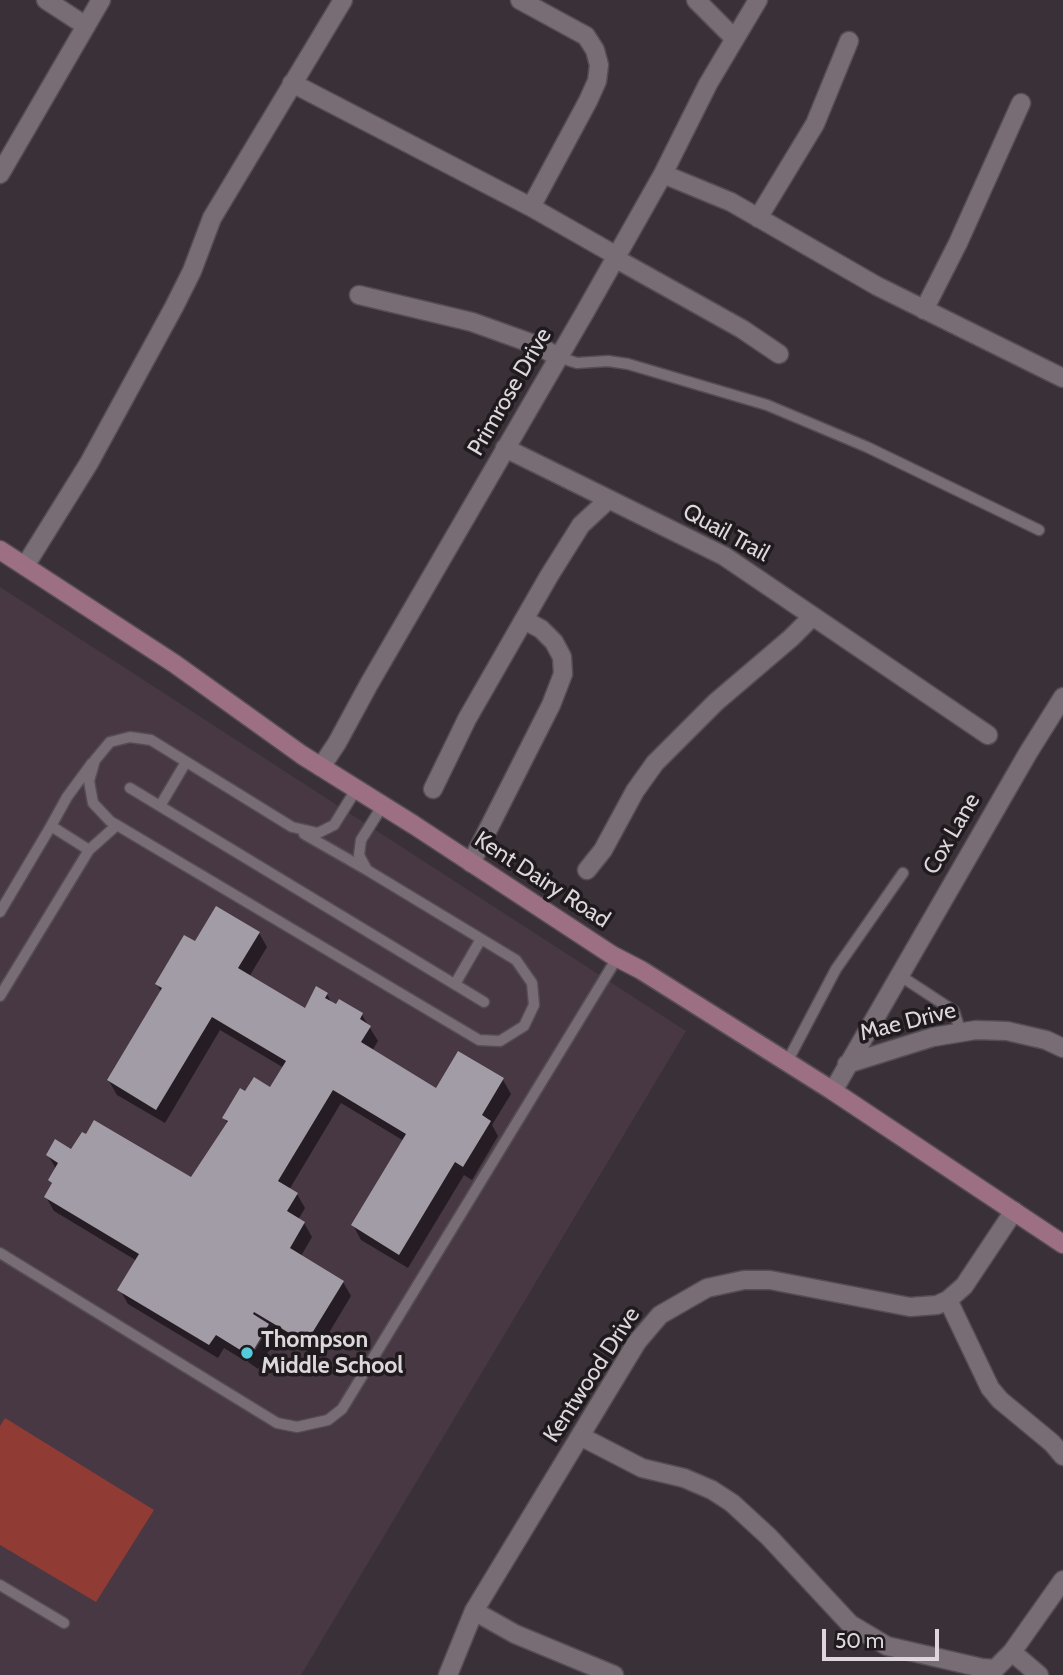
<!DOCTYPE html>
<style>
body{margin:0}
#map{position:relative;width:1063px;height:1675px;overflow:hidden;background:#3a3037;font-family:Cabin,sans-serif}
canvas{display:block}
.scale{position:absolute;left:822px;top:1629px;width:117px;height:32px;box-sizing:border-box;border:4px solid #ddd7db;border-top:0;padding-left:9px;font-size:21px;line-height:24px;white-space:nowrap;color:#ddd7db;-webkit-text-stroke:5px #1e1a1d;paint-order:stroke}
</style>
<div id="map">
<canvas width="1063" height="1675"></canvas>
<div class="scale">50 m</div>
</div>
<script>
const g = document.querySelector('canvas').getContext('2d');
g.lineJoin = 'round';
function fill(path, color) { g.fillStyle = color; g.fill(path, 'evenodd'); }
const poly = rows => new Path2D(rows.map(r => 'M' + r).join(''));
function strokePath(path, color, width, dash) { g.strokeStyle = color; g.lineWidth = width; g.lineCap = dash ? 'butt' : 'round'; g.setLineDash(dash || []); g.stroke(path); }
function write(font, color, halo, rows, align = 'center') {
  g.font = font + ' Cabin,sans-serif'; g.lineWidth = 7; g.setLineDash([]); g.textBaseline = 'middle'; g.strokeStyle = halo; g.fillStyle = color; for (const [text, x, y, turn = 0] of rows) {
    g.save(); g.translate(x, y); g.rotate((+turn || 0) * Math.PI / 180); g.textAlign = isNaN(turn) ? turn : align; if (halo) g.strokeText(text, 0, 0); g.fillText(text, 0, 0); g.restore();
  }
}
const built = poly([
 [0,587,686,1031,301,1675,0,1675]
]);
const green = poly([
 [5,1418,154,1510,96,1602,0,1545,0,1426]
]);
const shadow = poly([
 [259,933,267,947,249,977,306,1011,327,994,332,1004,362,1015,378,1041,372,1051,436,1090,503,1080,511,1094,492,1125,498,1136,472,1180,464,1175,408,1268,361,1240,353,1225,404,1141,341,1103,289,1190,297,1194,305,1208,298,1220,304,1223,312,1237,301,1256,343,1282,351,1296,315,1356,271,1330,276,1339,258,1369,248,1362,268,1329,264,1329,245,1361,224,1348,218,1358,128,1304,120,1290,137,1261,54,1211,46,1197,53,1186,50,1180,56,1169,48,1155,72,1151,191,1180,228,1124,224,1118,246,1093,271,1089,284,1068,220,1030,165,1123,117,1095,109,1081,161,992,157,984,195,944]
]);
const building = poly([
 [216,906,260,932,238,968,305,1008,316,986,328,993,325,998,336,1004,339,999,363,1013,360,1019,371,1026,361,1042,436,1088,458,1051,504,1078,482,1115,491,1121,463,1167,455,1162,399,1255,351,1225,406,1134,333,1090,278,1181,298,1193,287,1211,305,1222,290,1248,344,1281,306,1343,254,1312,253,1314,269,1324,250,1356,216,1335,209,1345,117,1290,139,1254,44,1197,52,1183,48,1180,58,1163,46,1155,55,1139,71,1149,82,1132,86,1134,94,1120,191,1177,228,1121,222,1118,240,1088,245,1091,254,1077,270,1087,286,1061,212,1017,156,1110,107,1080,162,988,155,984,184,935,195,941]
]);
const lane = poly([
 [558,357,577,363,608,361,628,364,767,405,867,447,1039,530],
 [130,788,484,1002],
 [357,788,334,825,318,833,292,827,151,740,130,737,110,742,95,760,89,781,93,803,110,821,479,1040,500,1041,524,1026,534,1005,532,983,516,960,367,870,359,855,361,840,383,805],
 [160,806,186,762],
 [51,826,67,797,92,763],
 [304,834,367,870],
 [89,850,117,825],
 [0,912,51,826,89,850,0,996],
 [899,975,954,1011,961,1033],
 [455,984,481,939],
 [787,1062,836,969,903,873],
 [0,1253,277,1423,297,1427,328,1420,342,1409,617,958],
 [0,1585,64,1623]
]);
const street = poly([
 [46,0,86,26],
 [520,0,586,36,595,50,599,65,597,81,588,101,531,207],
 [696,0,734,38],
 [292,83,531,207,617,256,620,261,742,329,779,354],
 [0,174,101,0],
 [663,174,731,202,877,286,1063,378],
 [758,218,815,124,849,41],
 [359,295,472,322,539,346,558,357],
 [924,310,958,243,1021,103],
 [505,448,724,556,988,735],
 [25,566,89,463,174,307,192,271,212,218,343,0],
 [321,767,337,743,369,684,585,312,663,174,708,84,758,0],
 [433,789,467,719,549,576,581,525,608,500],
 [471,863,551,705,563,674,562,657,554,642,541,629,524,620],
 [587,870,603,850,635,791,655,763,716,702,791,638,813,616],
 [847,1064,933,1037,976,1030,1007,1031,1046,1040,1063,1048],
 [833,1091,1028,753,1063,697],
 [948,1300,990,1388,1000,1400,1052,1443,1063,1456],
 [580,1436,642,1468,684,1478,712,1490,732,1503,769,1537,850,1624,887,1646,982,1668,995,1669,1012,1652,1063,1580],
 [474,1611,515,1634,614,1675],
 [1012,1652,1039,1675],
 [448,1675,474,1611,637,1342,660,1315,707,1288,744,1280,770,1280,910,1307,937,1305,948,1300,964,1286,1014,1211]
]);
const secondary = poly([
 [0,550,175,664,302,755,414,825,612,955,641,970,833,1091,1063,1244]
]);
const markers = [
 [247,1353,7,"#53cbdb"]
];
const streetNames = [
 ["Primrose Drive",510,392,-60],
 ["Quail Trail",726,533,29],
 ["Cox Lane",952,834,-60],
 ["Kent Dairy Road",542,880,33],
 ["Mae Drive",908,1022,-14],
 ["Kentwood Drive",592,1375,-57]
];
const poiNames = [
 ["Thompson",261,1340],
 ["Middle School",261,1366]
];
fill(built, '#473843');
fill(green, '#913b35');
fill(shadow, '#0007');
fill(building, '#a29ca7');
strokePath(lane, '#564d54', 13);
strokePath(street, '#564d54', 21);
strokePath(secondary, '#564d54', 21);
strokePath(lane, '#786d75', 10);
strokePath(street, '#786d75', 18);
strokePath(secondary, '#9c7082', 18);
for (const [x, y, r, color] of markers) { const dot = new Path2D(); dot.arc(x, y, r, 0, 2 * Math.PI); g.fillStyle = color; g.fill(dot); strokePath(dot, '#1e1a1d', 2.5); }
write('23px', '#ddd7db', '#1e1a1d', streetNames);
write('bold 23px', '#ddd7db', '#1e1a1d', poiNames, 'left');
</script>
